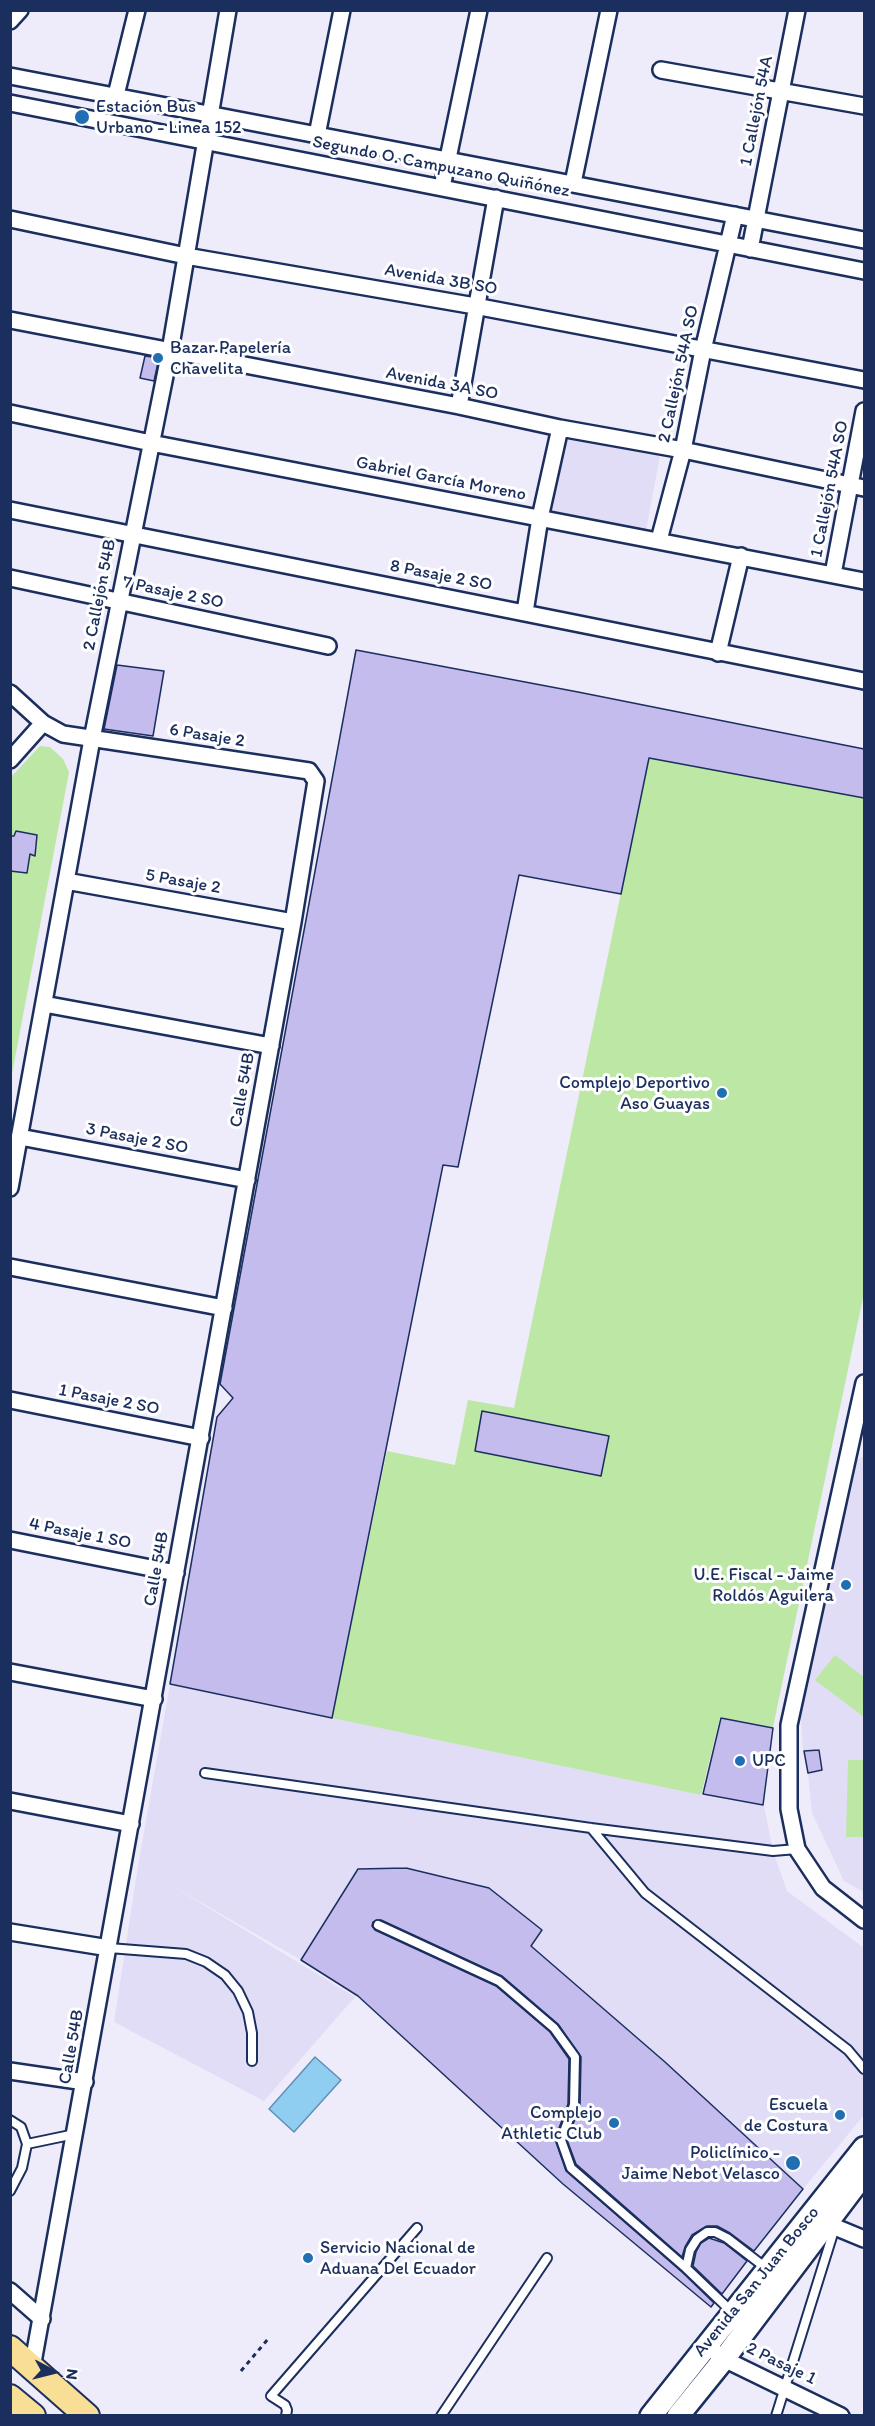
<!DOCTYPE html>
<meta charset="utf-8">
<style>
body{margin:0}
#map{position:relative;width:875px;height:2426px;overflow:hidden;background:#eeebfa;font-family:Itim,sans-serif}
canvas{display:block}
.frame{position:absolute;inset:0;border:12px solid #1b2f5e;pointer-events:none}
.north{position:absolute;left:24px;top:2342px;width:60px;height:60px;-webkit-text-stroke:4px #fff;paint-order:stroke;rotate:97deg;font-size:16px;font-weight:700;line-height:24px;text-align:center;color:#1b2f5e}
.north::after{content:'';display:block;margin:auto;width:21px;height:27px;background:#1b2f5e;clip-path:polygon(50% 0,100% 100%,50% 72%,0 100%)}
</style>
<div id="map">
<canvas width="875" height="2426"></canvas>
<div class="frame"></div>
<div class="north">N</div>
</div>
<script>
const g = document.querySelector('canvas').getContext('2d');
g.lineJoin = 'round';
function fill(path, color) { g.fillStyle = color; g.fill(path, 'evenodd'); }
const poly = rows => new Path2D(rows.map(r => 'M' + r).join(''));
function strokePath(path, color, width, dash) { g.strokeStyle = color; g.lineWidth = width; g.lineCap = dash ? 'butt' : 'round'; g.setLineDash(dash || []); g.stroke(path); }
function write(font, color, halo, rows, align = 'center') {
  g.font = font + ' Itim,sans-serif'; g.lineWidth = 6; g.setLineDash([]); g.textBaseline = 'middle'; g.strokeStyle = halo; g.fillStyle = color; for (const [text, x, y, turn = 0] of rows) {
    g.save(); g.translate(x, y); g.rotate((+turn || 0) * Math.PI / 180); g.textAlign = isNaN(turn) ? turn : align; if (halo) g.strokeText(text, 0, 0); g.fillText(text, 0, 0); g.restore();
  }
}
const built = poly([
 [564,434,661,450,646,530,547,512],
 [864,1456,864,1892,844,1881,812,1813,808,1773,822,1770,820,1749,803,1751,800,1708,854,1462],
 [170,1684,701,1795,764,1806,773,1851,787,1891,864,1948,864,2115,803,2189,531,1946,542,1930,489,1888,406,1868,358,1869,301,1960,169,1884,355,1997,264,2101,114,2022,138,1866]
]);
const green = poly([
 [40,746,50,747,63,759,69,772,11,1079,11,777],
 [649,758,864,798,864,1293,773,1727,720,1717,701,1795,332,1718,387,1451,455,1465,468,1400,514,1408],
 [835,1655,864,1677,864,1717,815,1680],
 [848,1760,864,1760,864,1837,846,1837]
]);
const water = poly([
 [315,2057,341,2080,294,2132,269,2109,315,2057]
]);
const building = poly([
 [145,356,159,358,154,381,140,378,145,356],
 [356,650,578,692,864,749,864,798,649,758,621,894,519,875,458,1167,443,1165,332,1718,170,1684,217,1417,233,1398,220,1384,356,650],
 [117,665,164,671,153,736,104,729,117,665],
 [16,831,37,835,35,856,30,854,27,873,10,871,10,836,14,836,16,831],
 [482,1411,609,1436,601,1476,475,1451,482,1411],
 [721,1718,773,1728,763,1805,703,1794,721,1718],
 [819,1750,822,1770,808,1773,804,1751,819,1750],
 [406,1868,489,1888,542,1930,531,1946,665,2062,803,2189,754,2251,730,2233,717,2226,707,2226,692,2235,685,2247,682,2257,576,2164,567,2140,580,2106,581,2057,558,2024,502,1976,381,1920,373,1922,372,1926,375,1930,496,1986,550,2032,569,2059,568,2104,555,2139,566,2171,682,2272,714,2303,711,2307,563,2184,358,1996,301,1960,358,1869,406,1868],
 [709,2238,724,2243,747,2261,722,2294,693,2266,696,2252,701,2243,709,2238]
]);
const path = poly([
 [241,2371,268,2339]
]);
const lane = poly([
 [205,1773,591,1828,773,1851,797,1849],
 [591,1828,645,1893,848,2050,864,2069],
 [378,1925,499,1981,554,2028,575,2057,574,2105,561,2140,571,2168,686,2268],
 [109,1948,186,1954,206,1962,225,1975,238,1991,248,2012,252,2033,252,2061],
 [10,2120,21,2127,27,2144,22,2168,10,2191],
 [27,2144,75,2134],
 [731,2311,686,2268,690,2250,697,2239,707,2232,715,2232,727,2238,766,2268],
 [286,2416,287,2410,285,2405,271,2396,417,2228],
 [441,2416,547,2258],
 [776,2416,835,2227]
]);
const street = poly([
 [10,21,20,10],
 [661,70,864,106],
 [10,76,864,240],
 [116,95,137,10],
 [10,103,864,271],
 [317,135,342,10],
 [573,183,609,10],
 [442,187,479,10],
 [10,219,186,256,475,306,864,380],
 [750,249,797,10],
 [10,320,459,406,560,428,683,450,864,488],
 [459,406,496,198],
 [10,413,151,443,864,581],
 [10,510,864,681],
 [659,540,683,450,703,350,735,215],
 [833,574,864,411],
 [10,578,328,646],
 [525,612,540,518,560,428],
 [718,653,741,556],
 [10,693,43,723,63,734,309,771,316,781,293,922,32,2368],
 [10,760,43,723],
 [66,881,293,922],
 [44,1004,271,1046],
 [20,1137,247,1180],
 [10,1188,92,739,170,351,228,10],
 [10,1267,224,1308],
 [864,1383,789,1725,789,1809,797,1849,823,1888,864,1920],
 [10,1400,201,1438],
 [10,1540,176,1573],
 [10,1672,154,1699],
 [10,1801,131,1824],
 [10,1932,109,1948],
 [10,2071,85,2082],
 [821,2217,835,2227,864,2239],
 [10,2291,42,2319],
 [706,2345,724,2359,841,2416]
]);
const secondary = poly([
 [651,2416,864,2148],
 [678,2416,724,2359,864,2174]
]);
const primary = poly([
 [10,2348,87,2416],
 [10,2397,33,2416]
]);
const markers = [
 [82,117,8,"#1f6fb2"],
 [158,358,6,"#1f6fb2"],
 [722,1093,6,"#1f6fb2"],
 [846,1585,6,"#1f6fb2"],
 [740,1761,6,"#1f6fb2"],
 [840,2115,6,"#1f6fb2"],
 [614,2123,6,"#1f6fb2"],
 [793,2163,8,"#1f6fb2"],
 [308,2258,6,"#1f6fb2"]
];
const poiNames = [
 ["Estación Bus",96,107,"left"],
 ["Urbano - Linea 152",96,128,"left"],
 ["Bazar Papelería",170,348,"left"],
 ["Chavelita",170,369,"left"],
 ["Complejo Deportivo",710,1083],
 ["Aso Guayas",710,1104],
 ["U.E. Fiscal - Jaime",834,1575],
 ["Roldós Aguilera",834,1596],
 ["UPC",752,1761,"left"],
 ["Escuela",828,2105],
 ["de Costura",828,2126],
 ["Complejo",602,2113],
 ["Athletic Club",602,2134],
 ["Policlínico -",780,2153],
 ["Jaime Nebot Velasco",780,2174],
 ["Servicio Nacional de",320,2248,"left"],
 ["Aduana Del Ecuador",320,2269,"left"]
];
const streetNames = [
 ["1 Callejón 54A",757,111,-79],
 ["Segundo O. Campuzano Quiñónez",441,167,11],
 ["Avenida 3B SO",441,280,10],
 ["2 Callejón 54A SO",679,374,-78],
 ["Avenida 3A SO",442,384,11],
 ["Gabriel García Moreno",441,479,11],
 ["1 Callejón 54A SO",830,489,-79],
 ["8 Pasaje 2 SO",441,576,11],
 ["7 Pasaje 2 SO",173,593,12],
 ["2 Callejón 54B",100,595,-79],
 ["6 Pasaje 2",207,736,9],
 ["5 Pasaje 2",183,882,10],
 ["Calle 54B",243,1090,-80],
 ["3 Pasaje 2 SO",137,1139,11],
 ["1 Pasaje 2 SO",109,1400,11],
 ["4 Pasaje 1 SO",80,1534,11],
 ["Calle 54B",157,1569,-80],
 ["Calle 54B",72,2047,-80],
 ["Avenida San Juan Bosco",757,2282,-51],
 ["2 Pasaje 1",781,2364,26]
];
fill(built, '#e2ddf6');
fill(green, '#bce7a4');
fill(water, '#90cef1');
strokePath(water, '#618eb6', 1.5);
fill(building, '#c5bcee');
strokePath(building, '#1b2f5e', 1.5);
strokePath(lane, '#1b2f5e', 12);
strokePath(street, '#1b2f5e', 20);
strokePath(secondary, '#1b2f5e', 26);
strokePath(primary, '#1b2f5e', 28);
strokePath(path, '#1b2f5e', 3, [4.5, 4.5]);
strokePath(lane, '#fff', 8);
strokePath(street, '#fff', 15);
strokePath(secondary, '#fff', 21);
strokePath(primary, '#f9df96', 24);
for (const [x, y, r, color] of markers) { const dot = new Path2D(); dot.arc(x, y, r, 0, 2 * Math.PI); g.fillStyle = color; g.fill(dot); strokePath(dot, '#fff', 2); }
write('18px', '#1b2f5e', '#fff', poiNames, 'right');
write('18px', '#1b2f5e', '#fff', streetNames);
</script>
